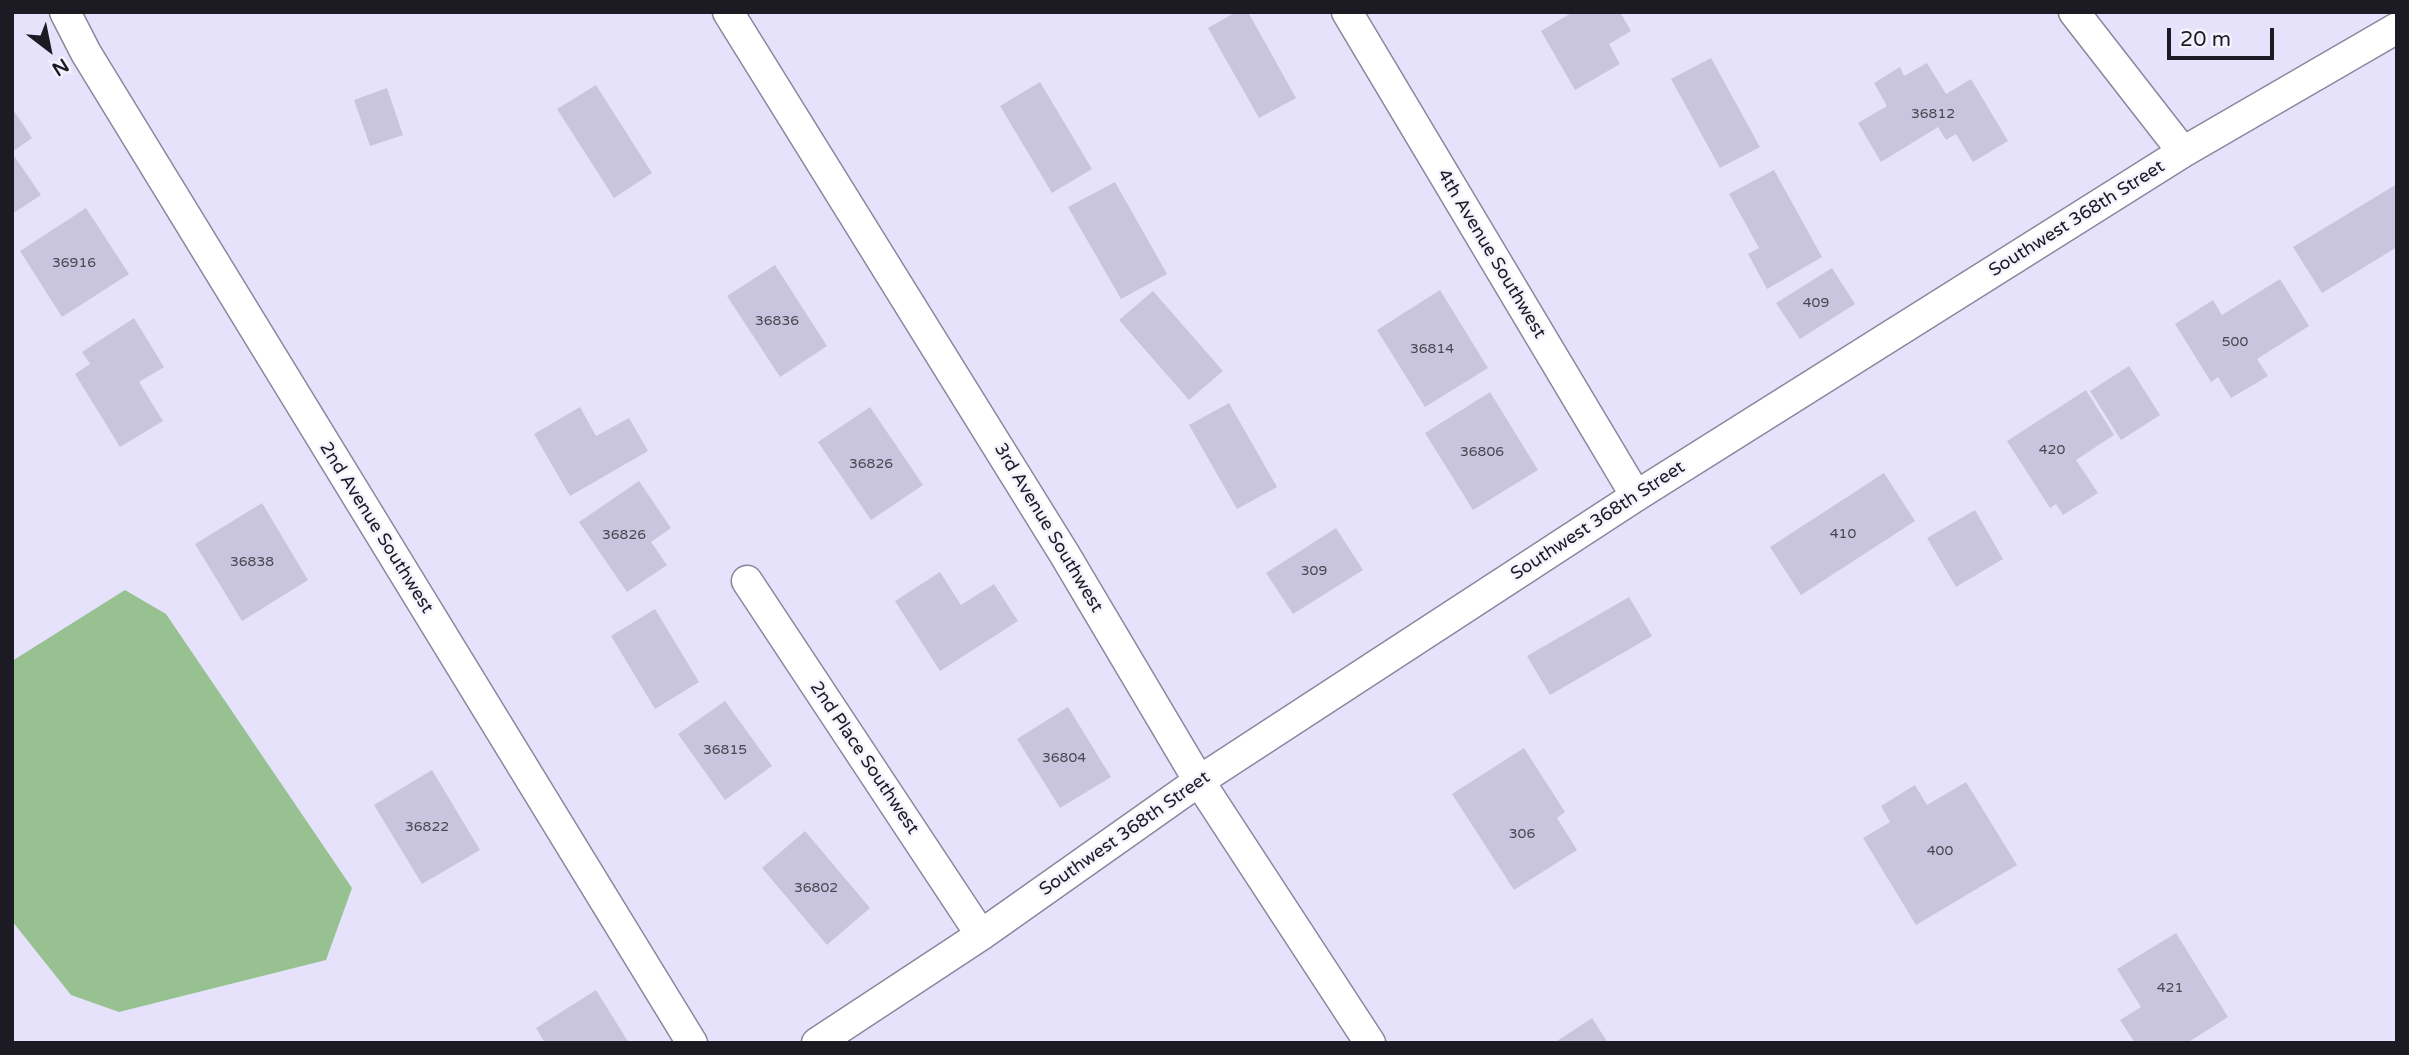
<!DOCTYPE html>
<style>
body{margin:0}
#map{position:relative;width:2409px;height:1055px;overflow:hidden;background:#e7e2fc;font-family:"Varela Round",sans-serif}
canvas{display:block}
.frame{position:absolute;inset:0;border:14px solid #1c1a22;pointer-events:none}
.north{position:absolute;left:14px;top:14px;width:70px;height:70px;-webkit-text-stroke:5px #f4f2fc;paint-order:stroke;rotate:148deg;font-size:19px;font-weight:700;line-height:28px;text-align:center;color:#1c1a22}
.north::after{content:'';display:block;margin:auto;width:24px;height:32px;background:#1c1a22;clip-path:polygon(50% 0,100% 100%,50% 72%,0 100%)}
.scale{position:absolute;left:2167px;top:28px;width:107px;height:32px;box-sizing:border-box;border:4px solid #1c1a22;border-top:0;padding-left:9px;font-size:21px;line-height:24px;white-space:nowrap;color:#1c1a22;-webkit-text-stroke:5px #f4f2fc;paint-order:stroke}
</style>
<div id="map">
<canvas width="2409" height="1055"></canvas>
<div class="frame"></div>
<div class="north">N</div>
<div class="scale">20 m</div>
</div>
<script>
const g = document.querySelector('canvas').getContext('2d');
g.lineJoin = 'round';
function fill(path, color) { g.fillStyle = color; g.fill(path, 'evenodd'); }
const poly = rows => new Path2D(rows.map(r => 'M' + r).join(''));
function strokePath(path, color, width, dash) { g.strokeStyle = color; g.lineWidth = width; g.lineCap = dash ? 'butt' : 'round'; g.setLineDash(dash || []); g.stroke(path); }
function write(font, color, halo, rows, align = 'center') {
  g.font = font + ' "Varela Round",sans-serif'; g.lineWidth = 5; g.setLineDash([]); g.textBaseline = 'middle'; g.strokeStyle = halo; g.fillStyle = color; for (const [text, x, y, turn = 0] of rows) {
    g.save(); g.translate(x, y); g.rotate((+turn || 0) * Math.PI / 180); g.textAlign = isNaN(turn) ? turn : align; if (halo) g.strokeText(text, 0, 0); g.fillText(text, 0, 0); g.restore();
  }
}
const green = poly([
 [125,590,166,614,352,888,326,960,119,1012,71,995,12,921,12,661]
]);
const building = poly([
 [1236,12,1248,12,1296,98,1259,118,1208,28],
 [1573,12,1620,12,1631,31,1609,44,1620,64,1575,90,1541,31],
 [1711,58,1760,147,1720,168,1671,79],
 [1927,63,1946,94,1971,79,2008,141,1973,162,1956,134,1946,140,1938,127,1881,162,1858,123,1887,106,1874,83,1900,67,1904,76],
 [1040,82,1092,169,1052,193,1000,106],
 [596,85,652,173,614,198,557,109],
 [387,88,403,135,370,146,354,100],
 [12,108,32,138,12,152],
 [12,153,41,195,12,214],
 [1774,170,1822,257,1767,289,1748,254,1759,248,1729,194],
 [1115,182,1167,274,1121,299,1068,207],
 [2397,184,2397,247,2322,293,2293,247],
 [86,208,129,274,62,317,20,251],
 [775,265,827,346,780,377,727,296],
 [1832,268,1855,304,1800,339,1776,303],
 [2280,279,2309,326,2257,359,2268,376,2231,398,2218,377,2211,382,2175,324,2213,300,2222,315],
 [1440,290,1488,368,1425,407,1377,330],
 [1153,291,1223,371,1189,400,1119,320],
 [134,318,164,367,139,382,163,421,120,447,75,374,90,364,82,352],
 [2129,366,2160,415,2121,440,2090,391],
 [2086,390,2114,435,2076,460,2098,493,2063,515,2056,504,2050,508,2007,441],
 [1490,392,1538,470,1473,510,1425,433],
 [1229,403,1277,487,1237,509,1189,425],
 [580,407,596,436,629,418,648,451,570,496,534,434],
 [870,407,923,485,871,520,818,442],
 [1884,473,1915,521,1801,595,1770,547],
 [639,481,671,528,651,542,667,565,627,592,579,522],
 [262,503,308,580,242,621,195,544],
 [1975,510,2003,559,1956,587,1927,538],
 [1336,528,1363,570,1293,614,1266,573],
 [940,572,961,605,994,584,1018,621,940,671,895,601],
 [1629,597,1652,636,1550,695,1527,656],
 [655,609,699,682,655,709,611,636],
 [725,701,772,766,725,800,678,734],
 [1068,707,1111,777,1060,808,1017,739],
 [1524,748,1565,812,1557,818,1577,850,1514,890,1452,794],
 [432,770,480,850,422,884,374,805],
 [1966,782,2017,865,1916,925,1863,838,1890,822,1881,806,1915,785,1927,805],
 [805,831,870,908,827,945,762,868],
 [2176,933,2228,1017,2187,1043,2135,1043,2120,1020,2141,1007,2117,969],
 [596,990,629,1043,545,1043,536,1028],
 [1592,1018,1608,1043,1554,1043]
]);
const street = poly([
 [65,12,86,53,692,1043],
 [728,12,1065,555,1199,781,1370,1043],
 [1347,12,1636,496],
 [2074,12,2183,152],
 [747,581,981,935],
 [817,1043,981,935,1199,781,1636,496,2183,152,2397,28]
]);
const numberNames = [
 ["36812",1933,114],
 ["36916",74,263],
 ["409",1816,303],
 ["36836",777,321],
 ["500",2235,342],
 ["36814",1432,349],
 ["420",2052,450],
 ["36806",1482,452],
 ["36826",871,464],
 ["410",1843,534],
 ["36826",624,535],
 ["36838",252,562],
 ["309",1314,571],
 ["36815",725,750],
 ["36804",1064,758],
 ["36822",427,827],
 ["306",1522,834],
 ["400",1940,851],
 ["36802",816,888],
 ["421",2170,988]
];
const streetNames = [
 ["Southwest 368th Street",2077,219,-32],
 ["4th Avenue Southwest",1491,254,59],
 ["Southwest 368th Street",1598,521,-33],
 ["2nd Avenue Southwest",376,528,58],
 ["3rd Avenue Southwest",1048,528,59],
 ["2nd Place Southwest",864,758,56],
 ["Southwest 368th Street",1125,834,-35]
];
fill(green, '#97c190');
fill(building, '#cac5de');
strokePath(street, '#8b869d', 33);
strokePath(street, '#fff', 30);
write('14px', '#484551', null, numberNames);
write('18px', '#1c1a22', '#f4f2fc', streetNames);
</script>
